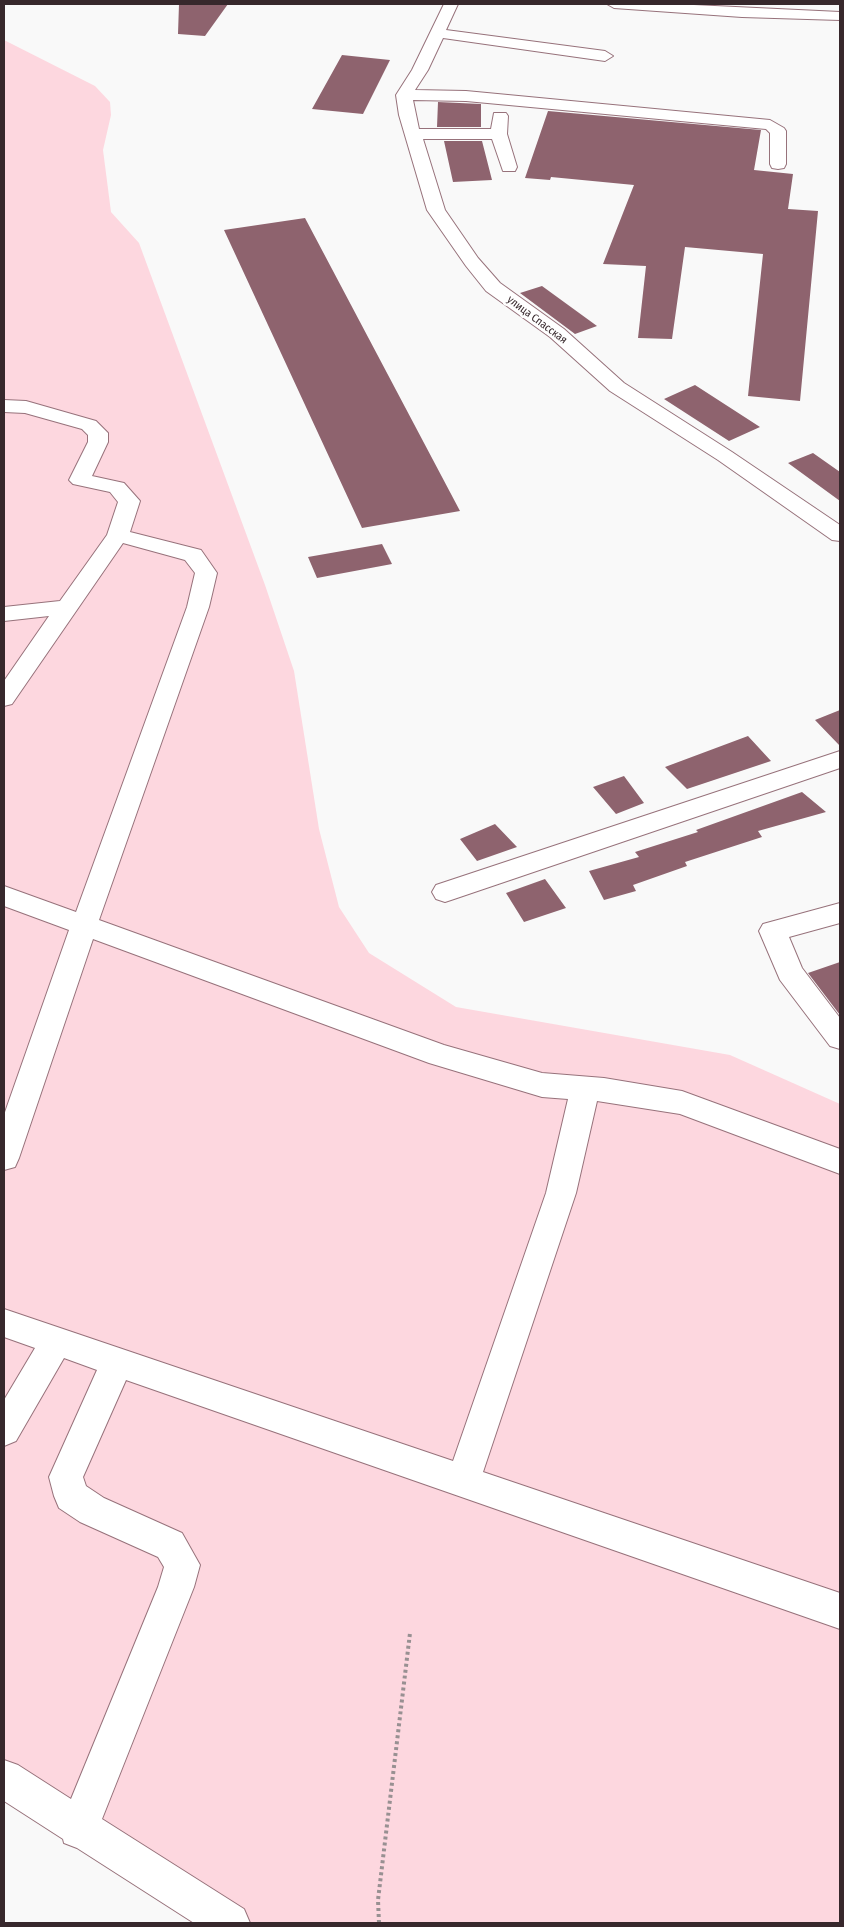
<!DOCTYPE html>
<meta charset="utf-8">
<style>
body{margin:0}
#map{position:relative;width:844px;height:1927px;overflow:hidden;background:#f9f9f9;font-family:"Fira Sans Condensed",sans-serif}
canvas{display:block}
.frame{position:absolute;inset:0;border:5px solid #37282c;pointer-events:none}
</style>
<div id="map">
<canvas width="844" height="1927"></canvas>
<div class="frame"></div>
</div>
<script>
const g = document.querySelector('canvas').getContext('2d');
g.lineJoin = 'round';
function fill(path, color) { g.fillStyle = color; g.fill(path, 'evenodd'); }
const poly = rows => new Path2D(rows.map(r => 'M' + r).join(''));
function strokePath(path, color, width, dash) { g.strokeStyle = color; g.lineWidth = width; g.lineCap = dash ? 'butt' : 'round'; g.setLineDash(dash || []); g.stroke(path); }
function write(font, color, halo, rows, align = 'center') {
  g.font = font + ' "Fira Sans Condensed",sans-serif'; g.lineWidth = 5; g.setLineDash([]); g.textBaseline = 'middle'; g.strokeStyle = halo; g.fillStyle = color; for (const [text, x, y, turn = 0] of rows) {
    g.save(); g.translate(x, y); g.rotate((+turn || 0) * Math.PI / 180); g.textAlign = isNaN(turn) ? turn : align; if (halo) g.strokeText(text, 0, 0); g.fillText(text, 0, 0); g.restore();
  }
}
const green = poly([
 [4,40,95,86,110,102,111,115,103,150,111,212,139,243,265,585,294,671,319,829,339,907,369,953,456,1007,730,1055,840,1104,840,1923,193,1923,4,1801]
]);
const building = poly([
 [179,4,228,4,205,36,178,34],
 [342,55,390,60,363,114,312,109],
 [438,102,481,104,481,127,437,127],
 [548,111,761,130,754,170,793,174,788,209,818,211,800,401,748,396,763,254,685,247,672,339,638,338,646,266,603,264,634,185,551,177,550,180,525,178],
 [444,141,482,141,492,180,453,182],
 [305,218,460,511,362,528,224,230],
 [542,286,597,326,575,334,520,293],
 [695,385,760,427,729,441,664,399],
 [813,453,840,472,840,501,788,463],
 [382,544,392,564,317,578,308,557],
 [840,710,840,746,815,720],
 [748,736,771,761,687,789,665,767],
 [624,776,644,803,616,814,593,787],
 [802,792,826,812,758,831,762,837,685,862,687,866,633,885,636,891,604,900,589,871,639,857,635,852,698,832,696,830],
 [495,824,517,847,477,861,460,839],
 [545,879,566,908,524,922,506,893],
 [840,962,840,1015,808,973]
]);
const path = poly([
 [379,1923,378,1900,410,1633]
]);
const minor = poly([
 [444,4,458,4,446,30,605,51,613,56,605,61,443,38,428,70,415,90,466,91,770,120,784,128,786,131,786,164,784,168,778,169,772,168,770,164,770,133,766,129,466,101,413,100,419,129,491,129,494,113,506,113,508,116,507,134,517,167,515,171,503,171,492,139,423,139,445,210,478,258,500,283,564,329,624,383,732,452,840,525,840,541,832,540,718,460,610,391,550,337,486,291,466,266,427,210,399,115,396,95,412,70,444,4],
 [607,4,673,4,840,12,840,20,742,17,614,8,607,4],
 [4,400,26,401,96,421,108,433,108,442,92,476,124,483,140,501,130,532,201,550,217,573,209,607,99,920,444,1045,542,1073,604,1078,682,1091,840,1149,840,1174,680,1114,597,1101,576,1193,483,1472,840,1593,840,1629,126,1380,83,1477,86,1486,104,1498,182,1533,200,1565,194,1587,102,1819,244,1909,250,1923,194,1923,77,1848,64,1843,63,1839,4,1801,4,1760,18,1765,71,1799,158,1587,164,1567,158,1557,80,1522,59,1508,54,1496,49,1477,97,1370,64,1358,16,1441,4,1446,4,1400,35,1348,4,1337,4,1309,453,1461,546,1193,568,1099,542,1097,429,1063,93,939,19,1158,15,1167,4,1170,4,1115,69,930,4,906,4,886,76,912,187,607,195,573,185,560,123,543,12,704,4,706,4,681,49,616,4,621,4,607,60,601,107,535,118,502,110,492,73,484,69,480,88,442,88,435,82,429,25,413,4,412,4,400],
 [840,751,840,768,454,899,445,902,436,899,432,892,436,885,840,751],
 [840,903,840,923,789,937,802,968,840,1018,840,1049,830,1046,780,980,759,931,763,924,840,903]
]);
const farStreetnames = [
 ["улица Спасская",537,320,37]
];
fill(green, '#fdd7df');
fill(building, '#8e636e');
strokePath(minor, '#97727b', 2);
strokePath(path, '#989092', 4, [3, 3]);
fill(minor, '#fff');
write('11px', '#37282c', '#fff', farStreetnames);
</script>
